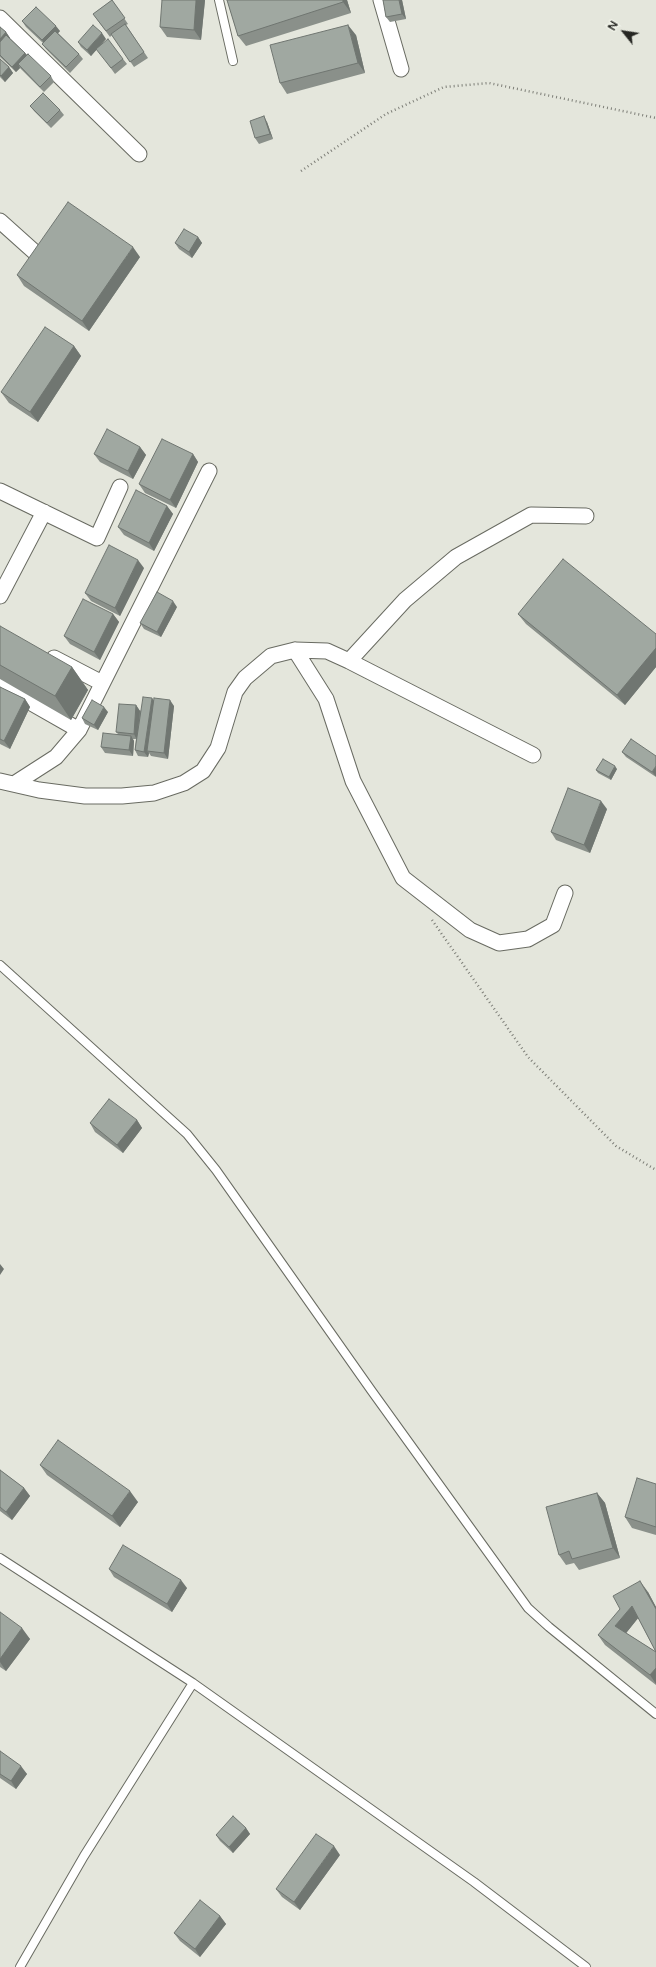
<!DOCTYPE html>
<style>
body{margin:0}
#map{position:relative;width:656px;height:1967px;overflow:hidden;background:#e4e6dc;font-family:"Varela Round",sans-serif}
canvas{display:block}
.north{position:absolute;left:604px;top:12px;width:40px;height:40px;-webkit-text-stroke:3px #f1f3e9;paint-order:stroke;rotate:300deg;font-size:11px;font-weight:700;line-height:16px;text-align:center;color:#262723}
.north::after{content:'';display:block;margin:auto;width:14px;height:18px;background:#262723;clip-path:polygon(50% 0,100% 100%,50% 72%,0 100%)}
</style>
<div id="map">
<canvas width="656" height="1967"></canvas>
<div class="north">N</div>
</div>
<script>
const g = document.querySelector('canvas').getContext('2d');
g.lineJoin = 'round';
const poly = rows => new Path2D(rows.map(r => 'M' + r).join(''));
function strokePath(path, color, width, dash) { g.strokeStyle = color; g.lineWidth = width; g.lineCap = dash ? 'butt' : 'round'; g.setLineDash(dash || []); g.stroke(path); }
function fill(path, color) { g.fillStyle = color; g.fill(path, 'evenodd'); }
const path = poly([
 [301,171,386,114,444,87,489,83,656,118],
 [432,920,528,1057,616,1146,656,1170]
]);
const service = poly([
 [219,0,233,61],
 [0,965,187,1134,216,1170,371,1390,528,1608,549,1627,656,1714],
 [0,1558,193,1683,474,1882,586,1967],
 [20,1967,84,1856,193,1683]
]);
const minor = poly([
 [381,0,401,69],
 [0,18,139,154],
 [0,221,39,256],
 [0,491,97,538,120,487],
 [0,596,44,512],
 [295,650,326,699,353,781,403,878,470,930,499,943,528,939,553,925,565,893],
 [54,658,102,683],
 [349,661,405,600,456,557,531,515,586,516],
 [0,685,79,730],
 [0,781,39,790,85,796,122,796,154,793,184,783,203,771,218,748,235,692,245,678,271,656,295,650,327,651,349,661,533,755],
 [14,784,56,757,79,730,209,471]
]);
const wall = poly([
 [112,0,128,24,126,25,148,58,134,67,112,35,110,37,93,14],
 [205,0,201,40,167,37,160,27],
 [227,0,347,0,351,13,246,46,238,36],
 [383,0,402,0,406,19,390,22,386,17],
 [22,21,60,31,58,33,79,54,83,59,70,73,46,49,42,44,43,43,26,27],
 [0,27,6,32,10,38,9,39,27,56,51,76,54,82,44,92,20,68,16,72,0,57],
 [356,35,365,73,287,94,280,83],
 [106,39,100,45,123,59,127,64,115,74,97,49,91,56,81,47,78,42],
 [0,59,9,67,13,73,5,82,0,77],
 [30,106,60,110,64,115,51,128,34,111],
 [267,122,273,139,259,144,255,138],
 [198,237,202,243,192,258,179,249,175,243],
 [140,257,89,331,24,286,17,275],
 [74,346,81,356,38,422,9,403,1,392],
 [140,447,146,455,133,479,100,462,94,454],
 [193,454,198,462,176,508,145,493,139,484],
 [167,506,173,514,154,551,124,535,118,527],
 [144,568,120,616,91,601,85,593],
 [177,607,161,637,144,629,140,623],
 [113,614,119,622,100,660,70,644,64,636],
 [518,614,656,634,656,667,625,705,526,624],
 [0,665,72,667,88,690,71,720,0,679],
 [0,687,25,699,30,707,10,749,0,744],
 [153,700,174,706,168,759,151,756,149,753,148,757,138,756,135,750,136,739,133,739,134,741,133,756,105,753,101,747,118,734,116,732,136,705,140,711],
 [108,712,98,730,85,724,82,718],
 [631,739,656,777,626,757,622,752],
 [617,769,611,780,598,773,596,770],
 [607,809,590,853,556,840,551,832],
 [137,1120,142,1128,123,1153,95,1132,90,1123],
 [40,1465,138,1502,120,1527,47,1475],
 [0,1470,24,1488,30,1496,12,1520,0,1511],
 [656,1484,656,1535,632,1528,625,1517],
 [597,1493,605,1503,620,1558,579,1570,574,1563,566,1565,559,1555],
 [109,1569,187,1588,172,1612,114,1577],
 [648,1592,656,1607,656,1652,638,1618,626,1633,656,1652,656,1685,605,1645,598,1635],
 [0,1612,30,1639,6,1671,0,1667],
 [0,1751,27,1774,16,1789,0,1778],
 [246,1828,250,1834,233,1853,220,1841,216,1835],
 [340,1855,300,1910,282,1897,276,1889],
 [220,1916,226,1924,200,1957,180,1941,174,1933]
]);
const shadedWall = poly([
 [196,0,205,0,201,40,194,30],
 [343,0,347,0,351,13,343,2],
 [399,0,402,0,406,19,402,14],
 [348,25,356,35,365,73,358,63],
 [56,26,60,31,46,46,42,40],
 [6,32,10,38,0,48,0,39],
 [102,33,106,39,91,56,87,50],
 [25,53,29,58,18,64,20,68,16,72,12,67],
 [9,67,13,73,5,82,1,76],
 [264,116,267,122,273,139,270,134],
 [198,237,202,243,192,258,189,252],
 [133,247,140,257,89,331,82,321],
 [74,346,81,356,38,422,30,412],
 [140,447,146,455,133,479,128,471],
 [193,454,198,462,176,508,170,500],
 [167,506,173,514,154,551,149,543],
 [138,560,144,568,120,616,115,608],
 [173,601,177,607,161,637,157,632],
 [113,614,119,622,100,660,94,652],
 [656,648,656,667,625,705,617,695],
 [72,667,88,690,71,720,55,696],
 [152,698,156,704,147,751,149,753,148,757,144,752],
 [25,699,30,707,10,749,4,741],
 [170,700,174,706,168,759,164,753],
 [136,705,140,711,137,740,134,734],
 [104,707,108,712,98,730,94,725],
 [131,736,134,741,133,756,129,750],
 [615,766,617,769,611,780,609,777],
 [656,766,656,777,652,772],
 [601,801,607,809,590,853,584,845],
 [137,1120,142,1128,123,1153,117,1145],
 [0,1264,4,1269,0,1275],
 [24,1488,30,1496,12,1520,6,1512],
 [130,1491,138,1502,120,1527,112,1516],
 [597,1493,605,1503,620,1558,613,1548],
 [181,1580,187,1588,172,1612,167,1604],
 [640,1581,648,1592,656,1607,656,1609],
 [632,1606,639,1617,623,1637,615,1626],
 [22,1628,30,1639,6,1671,0,1662,0,1659],
 [656,1668,656,1684,650,1675],
 [21,1766,27,1774,16,1789,11,1781],
 [246,1828,250,1834,233,1853,229,1847],
 [334,1846,340,1855,300,1910,294,1902],
 [220,1916,226,1924,200,1957,195,1949]
]);
const building = poly([
 [112,0,125,18,106,31,93,14,112,0],
 [162,0,196,0,194,30,160,27,162,0],
 [227,0,343,0,343,2,238,36,227,0],
 [383,0,399,0,402,14,386,17,383,0],
 [36,7,56,26,42,40,22,21,36,7],
 [125,24,144,52,130,62,111,34,125,24],
 [93,25,102,33,87,50,78,42,93,25],
 [348,25,358,63,280,83,270,45,348,25],
 [0,27,6,32,0,39,0,27],
 [55,31,79,54,66,67,42,44,55,31],
 [6,35,25,53,12,67,0,55,0,42,6,35],
 [108,39,123,59,111,68,96,49,108,39],
 [28,54,51,76,40,87,18,64,28,54],
 [0,59,9,67,1,76,0,75,0,59],
 [43,93,60,110,47,123,30,106,43,93],
 [264,116,270,134,255,138,250,121,264,116],
 [68,202,133,247,82,321,17,275,68,202],
 [184,229,198,237,189,252,175,243,184,229],
 [45,327,74,346,30,412,1,392,45,327],
 [107,429,140,447,128,471,94,454,107,429],
 [162,439,193,454,170,500,139,484,162,439],
 [136,490,167,506,149,543,118,527,136,490],
 [109,545,138,560,115,608,85,593,109,545],
 [563,559,656,634,656,648,617,695,518,614,563,559],
 [157,592,173,601,157,632,140,623,157,592],
 [83,599,113,614,94,652,64,636,83,599],
 [0,626,72,667,55,696,0,665,0,626],
 [0,687,25,699,4,741,0,739,0,687],
 [143,697,152,698,144,752,135,750,143,697],
 [154,698,170,700,164,753,147,751,154,698],
 [92,700,104,707,94,725,82,718,92,700],
 [119,704,136,705,134,734,116,732,119,704],
 [103,733,131,736,129,750,101,747,103,733],
 [631,739,656,756,656,766,652,772,622,752,631,739],
 [603,759,615,766,609,777,596,770,603,759],
 [568,788,601,801,584,845,551,832,568,788],
 [109,1099,137,1120,117,1145,90,1123,109,1099],
 [58,1440,130,1491,112,1516,40,1465,58,1440],
 [0,1470,24,1488,6,1512,0,1507,0,1470],
 [637,1478,656,1484,656,1527,625,1517,637,1478],
 [597,1493,613,1548,572,1559,569,1551,559,1555,546,1507,597,1493],
 [123,1545,181,1580,167,1604,109,1569,123,1545],
 [640,1581,656,1609,656,1652,632,1606,615,1626,656,1652,656,1668,650,1675,598,1635,620,1609,613,1596,640,1581],
 [0,1612,22,1628,0,1659,0,1612],
 [0,1751,21,1766,11,1781,0,1774,0,1751],
 [233,1816,246,1828,229,1847,216,1835,233,1816],
 [316,1834,334,1846,294,1902,276,1889,316,1834],
 [200,1900,220,1916,195,1949,174,1933,200,1900]
]);
strokePath(service, '#696b62', 10);
strokePath(minor, '#696b62', 17);
strokePath(path, '#7d7e77', 2.5, [1, 3]);
strokePath(service, '#fff', 8);
strokePath(minor, '#fff', 15);
fill(wall, '#8a908a');
fill(shadedWall, '#707671');
fill(building, '#a0a8a1');
strokePath(building, '#707671', 1);
</script>
